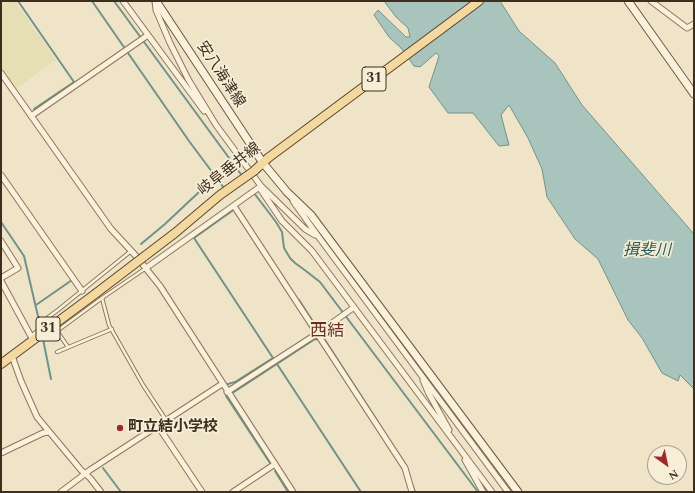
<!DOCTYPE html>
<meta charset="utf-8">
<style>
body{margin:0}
#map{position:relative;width:695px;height:493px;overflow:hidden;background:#f0e4c8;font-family:Spectral,serif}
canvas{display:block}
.frame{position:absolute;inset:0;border:2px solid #3d2e20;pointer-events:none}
.north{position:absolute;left:647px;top:445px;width:40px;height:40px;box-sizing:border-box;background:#f7eed8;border:1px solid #ada18e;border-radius:50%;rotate:147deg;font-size:11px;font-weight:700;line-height:16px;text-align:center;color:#3d2e20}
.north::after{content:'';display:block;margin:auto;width:14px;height:18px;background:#9e2a2b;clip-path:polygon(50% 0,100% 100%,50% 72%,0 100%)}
</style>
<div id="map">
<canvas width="695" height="493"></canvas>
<div class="frame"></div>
<div class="north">N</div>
</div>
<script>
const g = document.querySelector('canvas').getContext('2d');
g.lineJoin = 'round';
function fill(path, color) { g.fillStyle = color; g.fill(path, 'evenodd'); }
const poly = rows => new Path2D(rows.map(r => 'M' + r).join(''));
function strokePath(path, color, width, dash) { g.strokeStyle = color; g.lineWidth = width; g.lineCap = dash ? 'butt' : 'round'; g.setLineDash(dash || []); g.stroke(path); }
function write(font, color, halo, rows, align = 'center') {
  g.font = font + ' Spectral,"Noto Sans JP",serif'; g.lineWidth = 3.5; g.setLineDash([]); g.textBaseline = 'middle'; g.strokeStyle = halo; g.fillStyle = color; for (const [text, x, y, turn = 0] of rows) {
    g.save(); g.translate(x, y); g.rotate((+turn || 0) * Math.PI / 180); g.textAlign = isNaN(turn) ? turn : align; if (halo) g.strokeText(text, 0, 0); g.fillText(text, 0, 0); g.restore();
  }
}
const farmland = poly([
 [1,1,15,1,56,60,16,89,1,68]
]);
const water = poly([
 [384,1,500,1,519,31,555,63,582,105,694,234,694,389,680,375,678,381,662,373,642,338,628,320,598,259,575,239,547,197,542,169,528,138,509,105,501,115,509,145,499,146,473,113,448,113,429,87,439,56,436,53,420,67,414,66,401,48,389,37,374,15,378,10,406,37,410,37,408,28,396,17,384,1]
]);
const stream = poly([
 [18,1,74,82,34,109],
 [92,1,189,141,224,188],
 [114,1,243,177],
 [254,193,276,222,282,232,284,248,290,258,295,263,306,271,320,282,478,492],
 [1,222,24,256,40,325],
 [141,244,165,224,215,177],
 [299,300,378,422],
 [36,305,72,280],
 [43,339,51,379],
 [277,364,361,492],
 [228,384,235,382,273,358,194,238,232,211],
 [234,392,315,339,319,340],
 [226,396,270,463],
 [103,468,121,492],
 [275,471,288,492],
 [412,484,415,492]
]);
const lane = poly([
 [102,298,109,325,143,385,166,420],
 [50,329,53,334,102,298,146,268],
 [57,331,68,347],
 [31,336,46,324,43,321,58,310,131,251],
 [57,352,112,329]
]);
const street = poly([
 [123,1,204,111],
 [155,1,156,10,170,43,188,79,216,125,261,186,305,229,315,235],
 [651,1,687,28,694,24],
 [1,73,111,229,136,256,160,286,293,492],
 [31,116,148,35],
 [1,175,82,291],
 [261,186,261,190,282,221,312,251,492,492],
 [293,201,318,236,508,492],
 [234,206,405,468,412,492],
 [1,241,18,268,1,278],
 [146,268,261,186],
 [1,281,33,340],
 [12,356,21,381,37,417,81,470,90,478,101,492],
 [423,380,428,392,449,430],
 [227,392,318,333,353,308],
 [158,426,202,492],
 [1,453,43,433,49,432],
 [465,460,483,492],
 [61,492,90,470,222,384],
 [233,492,275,464]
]);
const secondary = poly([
 [156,1,263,163,287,192,311,215,518,492],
 [628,1,694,94]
]);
const primary = poly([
 [254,171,268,158,479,1],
 [1,364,95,294]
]);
const primaryBridge = poly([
 [95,294,175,233,220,195,254,171]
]);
const markers = [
 [120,428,4,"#9e2a2b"]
];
const shields = [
 [374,79,24],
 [48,329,24]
];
const shieldNames = [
 ["31",374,79],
 ["31",48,329]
];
const streetNames = [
 ["安八海津線",220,75,57],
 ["岐阜垂井線",230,170,-38]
];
const poiNames = [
 ["町立結小学校",128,428]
];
const waterNames = [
 ["揖斐川",647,252]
];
const quarterNames = [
 ["西結",327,333]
];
fill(farmland, '#e6deb5');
fill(water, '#a9c4bc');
strokePath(water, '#6f938a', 1);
strokePath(stream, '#6f938a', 2);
strokePath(lane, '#8d765c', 4.5);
strokePath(street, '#8d765c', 7);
strokePath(secondary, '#6f573f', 9);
strokePath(primary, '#5b4430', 10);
strokePath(lane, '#faf1dc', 2.5);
strokePath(street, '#faf1dc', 5);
strokePath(secondary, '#faf1dc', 7);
strokePath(primary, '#f3d9a0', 8);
strokePath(primaryBridge, '#5b4430', 10, []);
strokePath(primaryBridge, '#f3d9a0', 8);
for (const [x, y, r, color] of markers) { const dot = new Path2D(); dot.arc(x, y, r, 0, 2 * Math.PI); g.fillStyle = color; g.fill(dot); strokePath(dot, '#f7eed8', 1.5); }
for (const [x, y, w] of shields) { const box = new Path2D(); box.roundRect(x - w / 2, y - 12, w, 24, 3); g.fillStyle = '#f7eed8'; g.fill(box); strokePath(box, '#3d2e20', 1); }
write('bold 14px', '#3d2e20', null, shieldNames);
write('15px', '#3d2e20', '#f7eed8', streetNames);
write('bold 15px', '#3d2e20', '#f7eed8', poiNames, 'left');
write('italic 16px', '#2f5d5a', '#f7eed8', waterNames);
write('17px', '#6b2e1e', '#f7eed8', quarterNames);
</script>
